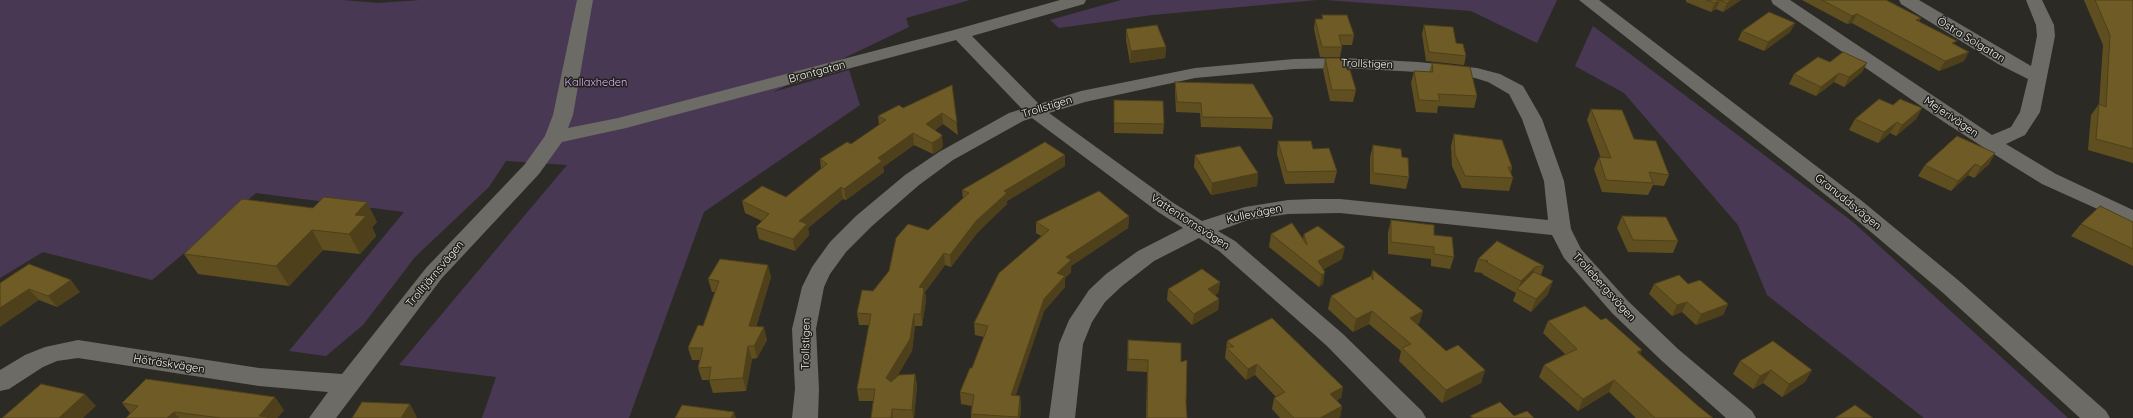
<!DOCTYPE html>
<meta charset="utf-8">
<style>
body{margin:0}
canvas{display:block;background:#2b2a25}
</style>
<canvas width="2133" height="418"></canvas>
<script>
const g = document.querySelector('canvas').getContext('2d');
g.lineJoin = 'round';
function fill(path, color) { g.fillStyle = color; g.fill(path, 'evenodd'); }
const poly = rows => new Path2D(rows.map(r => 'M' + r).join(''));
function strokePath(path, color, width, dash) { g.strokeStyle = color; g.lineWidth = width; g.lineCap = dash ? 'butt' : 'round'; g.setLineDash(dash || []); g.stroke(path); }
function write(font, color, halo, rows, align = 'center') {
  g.font = font + ' Quicksand,sans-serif'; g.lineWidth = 3; g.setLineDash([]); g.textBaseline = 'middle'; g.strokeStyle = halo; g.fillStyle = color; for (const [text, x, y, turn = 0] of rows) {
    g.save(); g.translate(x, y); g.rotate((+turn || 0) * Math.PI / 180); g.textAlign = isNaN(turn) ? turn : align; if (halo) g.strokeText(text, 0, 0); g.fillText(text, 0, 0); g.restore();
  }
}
const green = poly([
 [0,0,343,0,378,3,420,0,970,0,906,18,909,27,773,92,849,70,860,105,704,212,629,418,482,418,496,377,399,365,567,165,506,161,489,187,415,257,363,325,326,356,289,351,404,212,256,193,152,280,43,252,0,278],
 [1121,0,1317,0,1152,15,1059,28,1050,20],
 [1326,0,1557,0,1537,43,1471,11],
 [1593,26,1853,222,2068,418,1924,418,1767,295,1738,225,1624,93,1575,66]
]);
const street = poly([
 [577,0,593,0,573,115,568,128,618,118,954,30,1060,0,1086,0,1084,4,972,36,1039,104,1081,91,1195,68,1294,59,1343,58,1418,62,1477,68,1500,74,1523,86,1542,119,1564,181,1571,229,1581,249,1628,301,1678,349,1752,411,1756,418,1726,418,1662,361,1612,313,1564,258,1552,235,1340,213,1288,214,1248,220,1218,231,1235,241,1343,334,1422,411,1426,418,1397,418,1327,346,1219,251,1199,238,1154,261,1122,286,1105,302,1092,322,1083,344,1075,418,1049,418,1059,344,1069,320,1089,290,1106,274,1138,251,1183,228,1158,212,1032,118,1023,121,953,160,919,185,872,226,846,252,830,274,824,287,816,329,819,389,818,418,792,418,795,389,792,329,802,287,812,267,830,242,856,216,905,175,939,152,1009,113,1022,109,956,40,626,128,562,142,539,174,442,278,336,418,309,418,328,392,259,386,78,358,57,361,43,367,9,389,0,391,0,370,25,355,45,347,78,340,259,368,342,374,426,268,525,164,545,136,553,115,577,0],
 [1343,68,1418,72,1475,78,1488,82,1509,94,1522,119,1544,181,1548,220,1340,199,1314,199,1288,200,1245,207,1202,221,1172,202,1049,113,1085,102,1195,78,1294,69,1343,68],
 [1771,0,1790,0,1992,135,2011,127,2020,112,2028,79,1998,64,1901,4,1899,0,1919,0,2031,66,2037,36,2036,25,2026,0,2042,0,2054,25,2055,36,2040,112,2025,135,2006,144,2056,174,2133,210,2133,225,2042,184,2008,163,1944,122,1773,4,1771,0]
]);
const secondary = poly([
 [1579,0,1599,0,1862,201,1958,280,2106,411,2110,418,2080,418,1942,292,1846,211,1579,0]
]);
const wall = poly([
 [1686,0,1741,0,1723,12,1716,9,1711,12,1686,2],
 [1802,0,1886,0,1921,18,1919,22,1955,44,1964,61,1939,71,1852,23,1847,24],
 [2084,0,2133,0,2133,163,2088,150,2091,115,2099,104,2099,105,2103,45],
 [1322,15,1354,35,1352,45,1341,45,1342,47,1340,57,1320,57,1314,29,1315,19,1322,19],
 [1795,23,1790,32,1764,51,1738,40,1742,31],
 [1424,25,1456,43,1466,56,1464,65,1426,61,1422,34],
 [1126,29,1166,47,1165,58,1130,63,1126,40],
 [1325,58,1347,70,1356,90,1353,102,1330,101,1323,70],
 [1830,62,1867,63,1862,72,1844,87,1834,82,1816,96,1789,84,1794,74],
 [1432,63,1477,96,1474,108,1438,106,1437,113,1416,112,1411,83,1414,71,1429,72],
 [1175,82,1273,118,1272,129,1201,127,1200,113,1176,112,1175,93],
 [952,85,958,135,943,124,935,130,943,146,941,149,933,154,914,145,883,167,884,172,846,200,843,199,808,228,809,235,795,251,759,239,756,227,762,221,745,213,742,201,786,197,821,169,820,159,851,144,879,125,878,116,903,108],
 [1114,100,1164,124,1163,134,1114,133],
 [1893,105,1922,108,1916,119,1896,136,1890,133,1878,143,1849,130,1855,119],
 [1591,109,1634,139,1669,175,1664,186,1653,185,1648,195,1602,192,1594,169,1599,157,1601,158,1587,120],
 [1454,134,1512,167,1511,173,1513,178,1509,191,1462,188,1452,166,1451,146],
 [1278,141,1313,149,1337,171,1334,183,1285,184,1277,154],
 [1373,145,1402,157,1409,177,1406,189,1370,184,1370,157],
 [1995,153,1989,164,1974,178,1968,175,1951,191,1918,176,1925,165],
 [1195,155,1258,173,1257,186,1211,195,1194,167],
 [1065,166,1007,201,1007,204,977,233,951,267,945,265,925,292,926,300,922,326,915,326,912,351,896,378,915,374,917,386,914,418,871,418,873,401,859,401,857,389,869,325,859,325,857,313,873,291,928,230,963,198,962,190],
 [242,199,377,222,372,227,376,236,360,254,323,250,289,286,198,274,184,254],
 [1129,216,1128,228,1071,266,1071,272,1065,278,1065,287,1044,311,1015,395,1020,396,1021,408,1020,418,971,418,971,414,972,406,961,404,960,392,972,368,984,337,975,335,974,323,1041,236,1036,233,1036,222],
 [1622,216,1678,241,1673,253,1628,252,1617,228],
 [1391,220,1434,235,1454,257,1450,269,1431,266,1431,259,1388,254,1388,233],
 [2133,222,2133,266,2071,236,2081,224],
 [1271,234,1303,239,1304,234,1342,259,1324,269,1323,284,1319,287,1269,247],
 [1478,259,1544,266,1541,275,1548,294,1531,312,1513,301,1516,293,1482,274,1483,273,1474,272],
 [1373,270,1423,311,1419,323,1417,325,1446,351,1485,370,1481,383,1442,403,1399,361,1401,351,1369,324,1353,332,1328,309,1331,296,1371,276],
 [771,277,756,327,767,340,757,358,752,359,746,391,713,393,709,380,702,380,698,368,700,360,692,360,688,348,703,326,715,292,712,292,708,279],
 [1220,282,1218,293,1215,295,1219,299,1218,310,1192,325,1167,300,1168,289],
 [0,283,80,292,57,307,39,300],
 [1654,284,1688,284,1728,304,1723,315,1696,325,1682,312,1672,316,1649,294],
 [1548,321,1640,354,1698,406,1713,418,1636,418,1609,392,1578,411,1539,377,1544,365,1565,354,1543,333],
 [1128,340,1181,362,1186,403,1187,418,1146,418,1147,372,1127,371],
 [1227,341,1343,387,1341,398,1337,400,1342,406,1340,417,1337,418,1280,418,1272,409,1274,398,1276,397,1255,375,1246,380,1225,358],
 [1740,361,1812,370,1805,382,1782,397,1763,383,1753,389,1733,374],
 [122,403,284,410,277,418,126,418,130,413]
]);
const shadedWall = poly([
 [1720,0,1716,9,1711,12,1715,3],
 [1731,0,1741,0,1723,12,1727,3],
 [1857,14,1852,23,1847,24,1852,16],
 [1921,18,1916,27,1916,20],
 [1795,23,1790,32,1764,51,1768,42],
 [1166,47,1165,58,1130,63,1131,51],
 [1969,52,1964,61,1939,71,1945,61],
 [1867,63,1862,72,1844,87,1849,77],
 [1839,73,1834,82,1816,96,1821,87],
 [1922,108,1916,119,1896,136,1902,125],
 [942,113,943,124,927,136,926,124],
 [1897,122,1890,133,1878,143,1884,132],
 [913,133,914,145,883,167,884,172,846,200,844,189,878,158],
 [942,135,943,146,941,149,933,154,932,143],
 [1995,153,1989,164,1974,178,1981,167],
 [1065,155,1065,166,1007,201,1007,204,977,233,951,267,950,255,976,221,1004,191],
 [1975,164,1968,175,1951,191,1958,181],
 [1258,173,1257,186,1211,195,1212,183],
 [841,187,843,199,808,228,809,235,795,251,793,239,799,221],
 [367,202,377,222,372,227,376,236,360,254,349,234,355,215],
 [1129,216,1128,228,1071,266,1071,272,1065,278,1065,287,1044,311,1012,407,1011,395,1044,299,1057,273,1066,257],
 [312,230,323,250,289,286,276,266],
 [1345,247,1342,259,1319,272,1318,261],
 [944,253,945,265,925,292,926,300,922,326,919,287],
 [768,265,771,277,752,339,749,326],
 [1535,267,1531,279,1518,289,1521,281],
 [1325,272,1323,284,1319,287,1322,275],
 [71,280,80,292,57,307,48,296],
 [1553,281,1548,294,1531,312,1536,299],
 [1220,282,1218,293,1206,301,1208,289],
 [29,289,39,300,0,327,0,308],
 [1219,299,1218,310,1192,325,1194,314],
 [1687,302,1682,312,1672,316,1677,305],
 [1728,304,1723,315,1696,325,1701,314],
 [1372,311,1369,324,1353,332,1356,319],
 [1423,311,1419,323,1406,330,1410,318],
 [914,314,915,326,912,351,888,390,886,378],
 [764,327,767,340,757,358,754,346],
 [748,346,752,359,746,391,743,378],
 [1642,350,1636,362,1637,352],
 [1257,364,1255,375,1246,380,1248,369],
 [1485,370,1481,383,1442,403,1446,390],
 [1771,370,1763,383,1753,389,1760,376],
 [1812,370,1805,382,1782,397,1789,384],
 [915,374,917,386,914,418,913,418,912,410],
 [1614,380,1609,392,1578,411,1583,399],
 [1343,387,1341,398,1328,405,1330,394],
 [85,394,96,406,83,418,59,418],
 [1020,396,1021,408,1020,418,1018,418],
 [275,397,284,410,277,418,261,418,259,416],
 [410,404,417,417,416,418,401,418],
 [1342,406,1340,417,1337,418,1320,418],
 [892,409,893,418,891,418],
 [174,412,179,418,167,418],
 [734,412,736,418,731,418]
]);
const building = poly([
 [1707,0,1719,0,1715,3,1707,0],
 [1720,0,1731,0,1727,3,1720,0],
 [1822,0,1886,0,1921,18,1916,20,1957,41,1952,43,1969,52,1945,61,1857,14,1852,16,1822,0],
 [2095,0,2133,0,2133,149,2096,139,2099,104,2106,107,2110,35,2095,0],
 [1769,12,1795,23,1768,42,1742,31,1769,12],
 [1322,15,1347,15,1354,35,1339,35,1342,47,1322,47,1315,19,1323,19,1322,15],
 [1157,25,1166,47,1131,51,1126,29,1157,25],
 [1424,25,1453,27,1456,43,1463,44,1466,56,1429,52,1424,25],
 [1843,52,1867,63,1849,77,1839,73,1821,87,1794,74,1818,57,1830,62,1843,52],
 [1325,58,1344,58,1347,70,1350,70,1356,90,1332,90,1325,58],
 [1432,63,1470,67,1477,96,1438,94,1440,101,1419,100,1414,71,1433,72,1432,63],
 [1175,82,1253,84,1273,118,1202,117,1201,103,1177,102,1175,82],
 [952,85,957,123,942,113,926,124,942,135,940,138,932,143,913,133,878,158,882,161,844,189,841,187,799,221,807,224,793,239,756,227,769,214,742,201,762,186,786,197,827,164,820,159,847,142,851,144,886,120,878,116,899,105,903,108,952,85],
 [1879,99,1893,105,1900,99,1922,108,1902,125,1897,122,1884,132,1855,119,1879,99],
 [1114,100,1163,101,1164,124,1114,123,1114,100],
 [1591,109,1622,110,1634,139,1656,141,1669,175,1649,172,1653,183,1606,180,1599,157,1611,158,1591,109],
 [1454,134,1502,140,1512,167,1508,167,1513,178,1465,176,1455,154,1454,134],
 [1957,136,1995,153,1981,167,1975,164,1958,181,1925,165,1957,136],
 [1278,141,1311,141,1313,149,1329,148,1337,171,1287,172,1278,141],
 [1045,142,1065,155,1004,191,1007,193,976,221,950,255,944,253,919,287,924,288,921,314,914,314,910,339,886,378,891,382,899,375,915,374,912,410,892,409,891,418,871,418,875,389,857,389,871,314,857,313,862,290,873,291,889,271,896,238,908,224,928,230,969,193,962,190,1045,142],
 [1373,145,1401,149,1402,157,1408,158,1409,177,1373,173,1373,145],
 [1240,146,1258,173,1212,183,1195,155,1240,146],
 [1099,191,1129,216,1066,257,1071,260,1057,273,1065,276,1044,299,1011,395,1020,396,1018,417,971,414,974,395,960,392,970,368,972,368,988,326,974,323,999,273,1049,230,1036,222,1099,191],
 [324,197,367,202,355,215,366,216,349,234,312,230,276,266,184,254,242,199,313,208,324,197],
 [2100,206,2133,222,2133,249,2081,224,2100,206],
 [1622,216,1666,217,1678,241,1633,240,1622,216],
 [1391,220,1434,225,1434,235,1452,237,1454,257,1434,254,1434,247,1391,242,1391,220],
 [1292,223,1307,245,1304,234,1318,226,1345,247,1318,261,1325,272,1322,275,1271,234,1292,223],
 [1497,241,1544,266,1535,267,1521,281,1486,262,1488,261,1478,259,1497,241],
 [720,259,768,265,749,326,764,327,754,346,748,346,743,378,709,380,711,367,698,368,703,348,688,348,698,325,703,326,719,281,708,279,720,259],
 [29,264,71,280,48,296,29,289,0,308,0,283,29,264],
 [1202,269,1220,282,1208,289,1219,299,1194,314,1168,289,1202,269],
 [1373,270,1423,311,1410,318,1446,351,1458,345,1485,370,1446,390,1402,348,1411,344,1372,311,1356,319,1331,296,1371,276,1373,280,1373,270],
 [1534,272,1553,281,1536,299,1517,289,1534,272],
 [1679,275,1688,284,1700,280,1728,304,1701,314,1687,302,1677,305,1654,284,1679,275],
 [1585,306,1601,320,1606,318,1642,350,1637,352,1698,406,1713,418,1655,418,1614,380,1583,399,1544,365,1577,349,1548,321,1585,306],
 [1272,318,1343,387,1330,394,1342,406,1320,418,1294,418,1274,398,1285,392,1257,364,1248,369,1226,347,1234,347,1227,341,1272,318],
 [1128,340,1181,343,1181,362,1187,360,1186,403,1187,418,1147,418,1148,360,1128,359,1128,340],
 [1773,341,1812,370,1789,384,1771,370,1760,376,1740,361,1773,341],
 [146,379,275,397,259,416,268,417,267,418,221,418,174,412,167,418,126,418,138,406,122,403,146,379],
 [41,384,85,394,59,418,2,418,41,384],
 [362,402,410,404,401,418,352,418,362,402],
 [1500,402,1514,416,1527,411,1534,418,1473,418,1470,416,1500,402],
 [682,405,734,412,731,418,675,418,682,405],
 [1855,405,1873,418,1835,418,1855,405]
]);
const streetNames = [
 ["Östra Solgatan",1971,40,31],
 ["Trollstigen",1367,64,2],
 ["Brantgatan",817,72,-15],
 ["Trollstigen",1047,107,-17],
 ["Mejerivägen",1951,117,34],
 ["Granuddsvägen",1848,202,39],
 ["Kullevägen",1254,214,-12],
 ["Vattentornsvägen",1190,222,33],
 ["Trolltjärnsvägen",435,274,-50],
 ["Trollebergsvägen",1604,287,48],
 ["Trollstigen",806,344,-89],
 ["Höträskvägen",169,364,9]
];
const parkNames = [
 ["Kallaxheden",596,83]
];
fill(green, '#493854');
fill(street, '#6d6b65');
fill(secondary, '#6d6b65');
fill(wall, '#5f4e20');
fill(shadedWall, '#4e401a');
fill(building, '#6f5b25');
strokePath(building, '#4e401a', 1);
write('11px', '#f5f4f0', '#22201c', streetNames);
write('11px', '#dfb4fa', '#22201c', parkNames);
</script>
